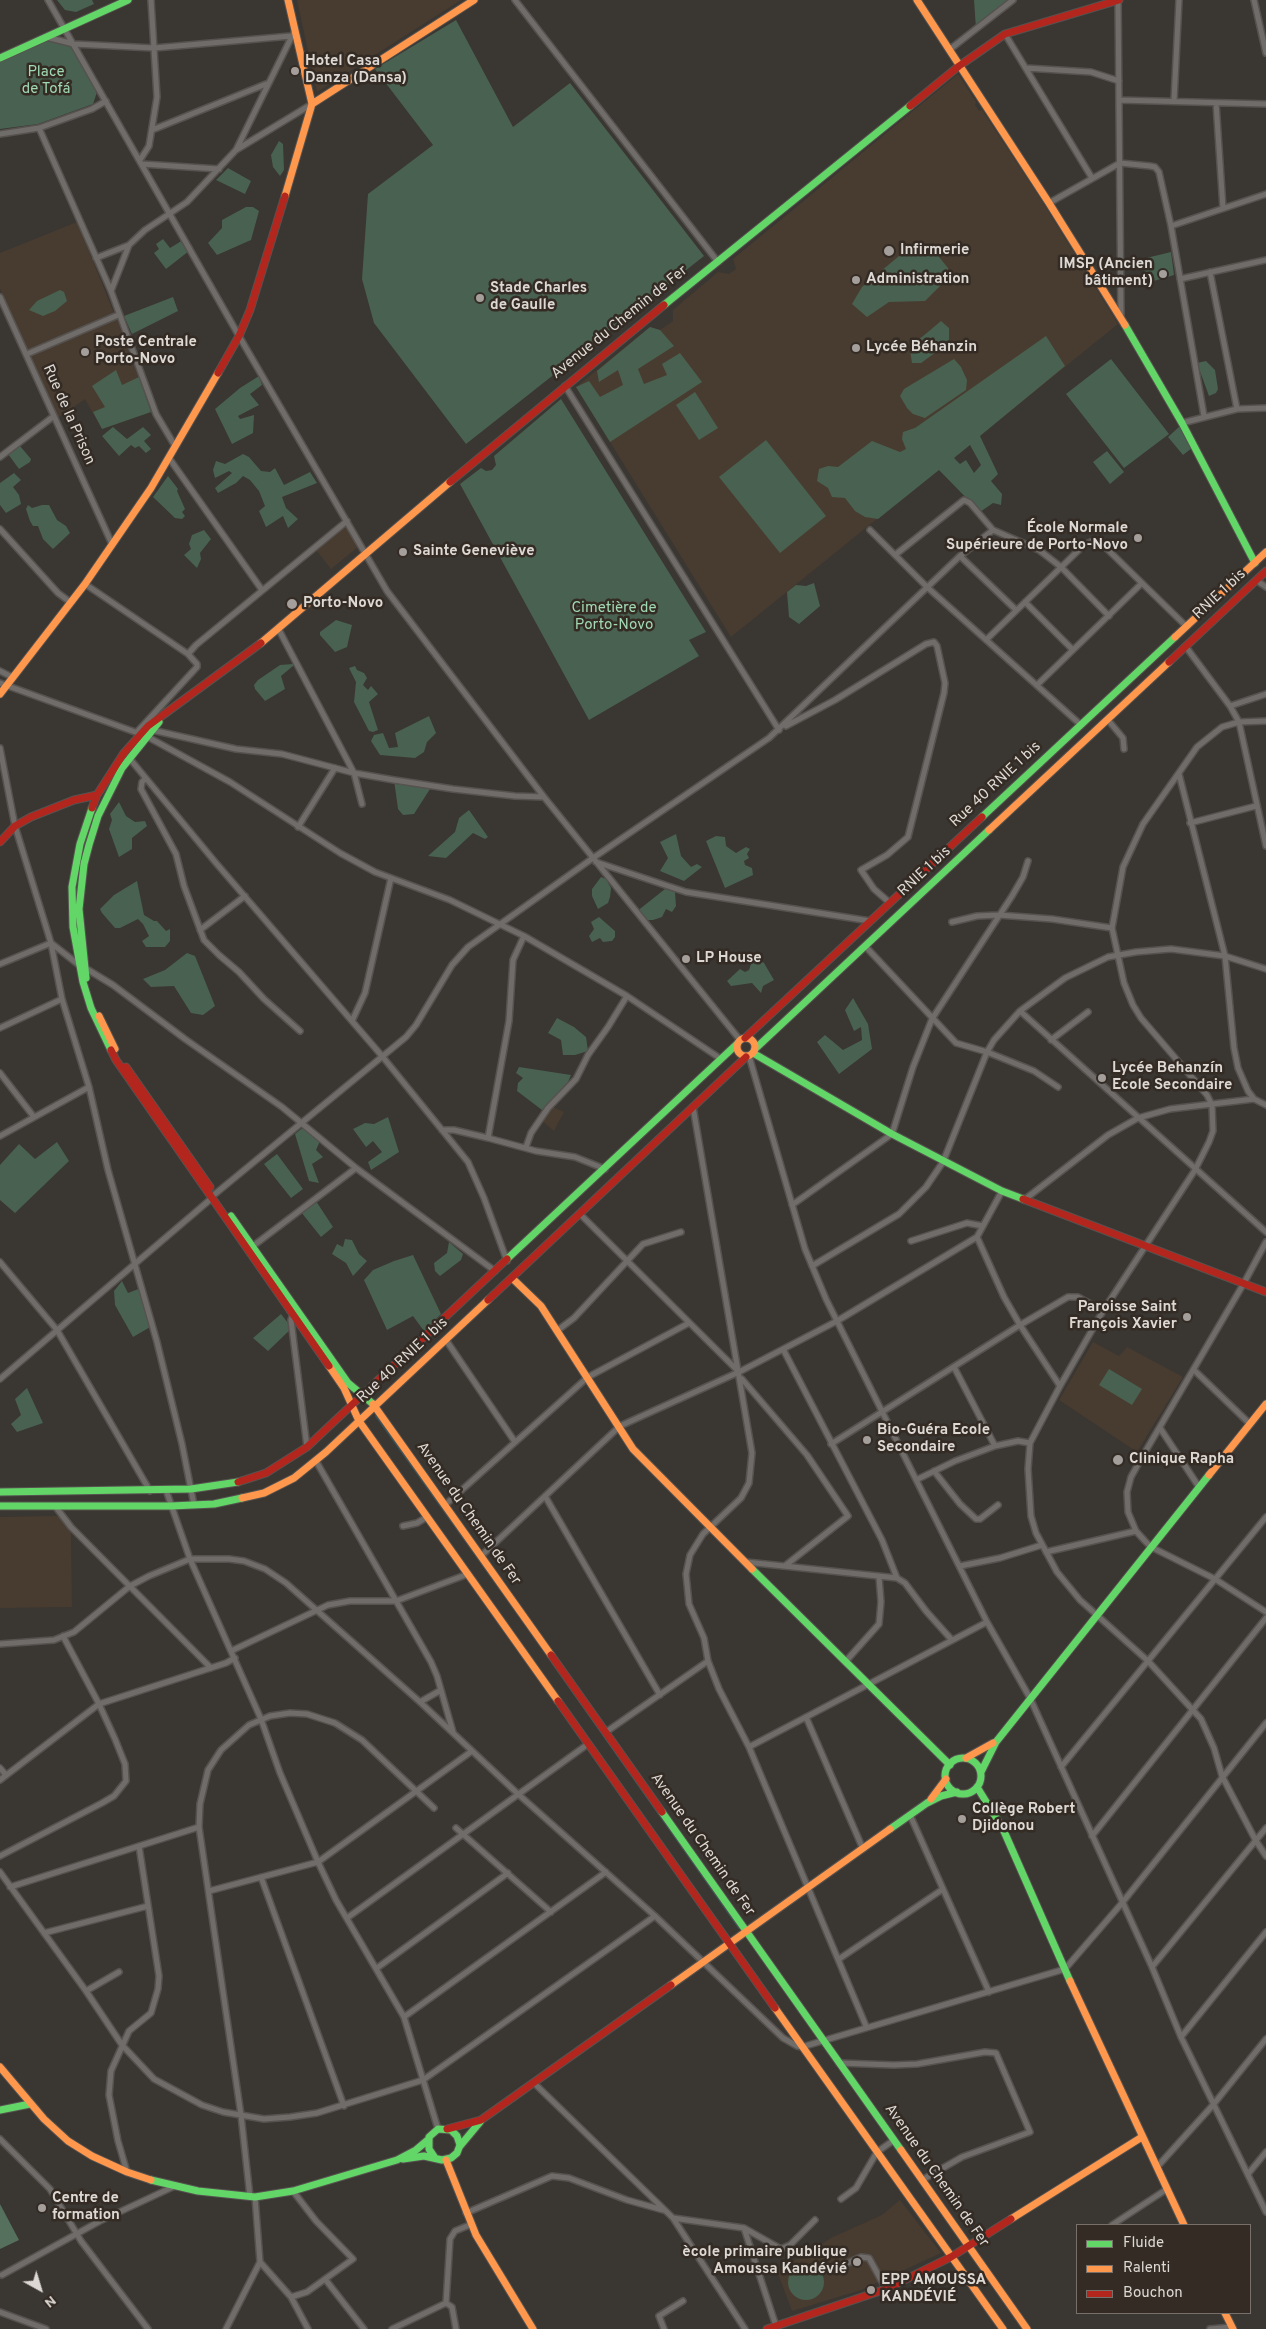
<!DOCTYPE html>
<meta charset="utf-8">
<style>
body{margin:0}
#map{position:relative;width:1266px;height:2329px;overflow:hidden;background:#3a3632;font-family:Overpass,sans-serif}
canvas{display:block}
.legend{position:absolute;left:1076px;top:2224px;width:175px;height:90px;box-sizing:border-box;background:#332b24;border:1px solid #77706a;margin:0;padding:6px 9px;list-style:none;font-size:15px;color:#ddd8d3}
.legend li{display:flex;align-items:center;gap:10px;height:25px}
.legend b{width:25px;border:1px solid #77706a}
.north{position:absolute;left:15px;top:2264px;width:50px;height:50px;-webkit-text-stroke:4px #332b24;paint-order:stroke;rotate:141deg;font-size:14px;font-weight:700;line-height:20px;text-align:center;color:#ddd8d3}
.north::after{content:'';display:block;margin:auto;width:18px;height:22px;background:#ddd8d3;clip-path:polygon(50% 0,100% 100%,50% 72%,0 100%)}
</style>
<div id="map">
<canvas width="1266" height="2329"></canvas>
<ul class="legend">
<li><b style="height:6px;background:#63d668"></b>Fluide</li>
<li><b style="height:6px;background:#ff974d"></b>Ralenti</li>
<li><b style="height:6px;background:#b3261e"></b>Bouchon</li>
</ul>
<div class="north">N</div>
</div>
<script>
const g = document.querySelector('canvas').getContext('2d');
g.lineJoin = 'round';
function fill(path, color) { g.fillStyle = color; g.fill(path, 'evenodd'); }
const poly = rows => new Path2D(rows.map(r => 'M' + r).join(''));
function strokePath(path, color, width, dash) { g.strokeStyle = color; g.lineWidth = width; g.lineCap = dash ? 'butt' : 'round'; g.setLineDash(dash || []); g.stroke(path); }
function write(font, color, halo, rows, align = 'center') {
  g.font = font + ' Overpass,sans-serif'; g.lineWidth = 5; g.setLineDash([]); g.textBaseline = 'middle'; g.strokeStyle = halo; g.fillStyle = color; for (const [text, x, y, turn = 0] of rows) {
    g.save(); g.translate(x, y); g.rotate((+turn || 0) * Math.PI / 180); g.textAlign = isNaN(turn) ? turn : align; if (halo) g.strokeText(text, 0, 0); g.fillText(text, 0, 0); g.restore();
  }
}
const built = poly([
 [297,0,461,0,317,92],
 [958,74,976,102,975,105,979,111,982,110,1038,195,1118,324,731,637,576,387,650,327,660,330,673,321,673,310,718,272,729,274,736,269,733,259],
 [77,222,114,313,28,351,0,289,0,253],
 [117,319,151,412,102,429,85,399,58,418,31,356],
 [345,525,358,547,331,569,316,550],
 [551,1106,564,1112,554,1131,542,1121],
 [1093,1342,1119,1356,1127,1347,1183,1377,1137,1452,1059,1400],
 [59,1516,71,1530,72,1607,0,1608,0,1517],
 [900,2200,941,2253,861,2290,792,2311,777,2271,833,2237,882,2215]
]);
const green = poly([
 [57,0,92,0,94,4,76,12,65,10],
 [974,0,1011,0,976,29],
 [456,20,513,127,570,83,704,256,466,444,374,323,362,279,368,194,433,145,375,69],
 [46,40,70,45,97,92,93,104,38,124,0,129,0,62],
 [279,141,283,144,284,170,280,176,273,167,271,155],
 [228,168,251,181,245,194,216,180],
 [246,207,253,207,259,211,251,240,217,255,208,243,222,228,222,220],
 [163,239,170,248,183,240,189,251,166,269,154,253,159,249,156,244],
 [921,242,935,252,948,268,948,275,941,285,925,301,889,302,867,317,852,304,862,287,905,251],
 [1171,252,1174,275,1147,283,1142,259],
 [60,290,64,292,67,301,55,311,43,316,29,310,37,301],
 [173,297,178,311,132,334,124,316],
 [941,321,949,328,949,340,939,350,921,363,912,363,910,350,912,342,922,337],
 [650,327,660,330,674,346,638,369,644,384,667,375,662,364,680,353,702,382,610,442,576,387,589,381,600,397,623,385,618,370,599,382,597,371],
 [1046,336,1065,366,980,436,998,474,991,481,1002,494,1001,505,993,503,980,512,939,470,878,519,865,517,855,511,845,498,832,497,828,488,817,481,819,469,828,466,838,467,872,441,900,452,906,449,902,439,903,432,915,428],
 [970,445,981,465,974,473,966,460,960,464,954,458],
 [954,359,961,367,967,380,966,390,925,418,913,414,907,408,900,396,904,389],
 [1111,359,1169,434,1124,468,1066,394],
 [1206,361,1215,370,1218,389,1216,393,1209,396,1197,363],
 [116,370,122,385,139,377,151,412,102,429,93,412,105,407,92,386],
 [259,376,262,385,250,394,259,405,238,416,240,419,254,415,253,433,232,444,215,409,240,388],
 [695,392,718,428,699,440,676,405],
 [561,399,706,632,689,640,699,656,589,720,460,484,481,468,486,471,492,470,496,465,494,456],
 [1180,426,1192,448,1183,455,1168,437],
 [113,427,127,439,143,427,151,435,144,441,151,449,146,453,139,446,135,448,131,445,119,456,102,436],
 [766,440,826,516,780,553,719,477],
 [20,446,31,459,30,462,19,469,8,454],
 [1107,451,1124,472,1110,484,1093,462],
 [243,454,249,457,261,471,270,472,275,468,284,485,310,472,317,483,282,497,286,508,298,519,288,528,283,516,266,527,259,511,265,506,259,491,250,480,243,476,236,483,218,493,215,488,232,473,229,471,215,478,213,470,216,461,225,464],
 [14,473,21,480,13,487,19,495,21,504,6,513,0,505,0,483],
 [168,476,178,489,177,491,185,509,182,512,185,516,182,519,175,518,153,497],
 [28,505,32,508,42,505,49,505,57,520,66,526,70,533,53,549,43,539,38,526,33,526,30,521,26,509],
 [204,530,211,539,200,553,201,559,197,568,184,555,191,549,189,544,192,535],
 [814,583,820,606,799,624,789,617,787,592,796,585,806,586],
 [336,620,352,625,347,647,335,652,320,635,320,632],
 [293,664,293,666,281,676,285,689,265,701,255,689,254,685,258,680,280,665],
 [355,666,357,670,364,673,367,678,363,685,368,690,371,686,378,694,369,702,378,730,373,732,369,731,354,702,356,682,349,668],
 [429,716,436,733,427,742,424,752,415,758,380,755,371,741,374,735,383,733,389,748,398,747,395,733],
 [394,780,430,789,414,814,403,815,398,809],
 [119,802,126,816,135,822,145,821,147,826,132,838,132,849,119,857,109,829,112,820,110,814],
 [469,810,488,837,485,839,473,833,446,858,428,856,455,832,459,818],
 [676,834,681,856,691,867,697,864,702,867,684,881,660,871,668,858,660,842],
 [716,836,725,837,726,846,736,853,746,847,750,849,747,854,749,858,744,861,745,865,752,868,753,875,725,888,706,841],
 [601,877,606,879,611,888,610,897,608,903,598,909,592,896,592,889],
 [137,881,144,915,154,921,157,921,166,931,170,929,170,941,165,947,146,947,142,941,149,936,143,924,138,919,120,928,115,928,102,913,100,909,114,895],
 [665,889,675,892,676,906,672,912,666,909,662,917,653,920,643,920,636,912],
 [599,917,615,931,615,937,612,941,603,942,600,938,592,942,589,936,594,929,591,922],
 [187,953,195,956,215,1006,203,1015,191,1013,174,986,151,987,143,979,165,970],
 [754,955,764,963,774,980,763,986,761,993,752,983,731,986,727,981,740,969,745,972,749,970,751,964,749,958],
 [853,998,868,1024,872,1049,839,1074,817,1042,825,1035,843,1050,862,1040,861,1027,854,1031,845,1010],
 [557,1018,574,1027,586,1037,588,1051,575,1055,563,1055,561,1040,548,1033],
 [519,1067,571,1075,568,1082,542,1110,517,1091,518,1083,523,1078,516,1073],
 [388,1117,399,1152,371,1170,368,1162,382,1152,373,1141,366,1147,353,1129,365,1123,374,1124],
 [305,1126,321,1139,316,1150,323,1157,312,1164,319,1183,309,1181,295,1134],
 [57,1142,69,1161,15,1213,0,1200,0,1165,19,1144,35,1159],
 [277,1154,303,1189,291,1198,264,1164],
 [316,1201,333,1227,321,1237,301,1212],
 [345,1239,352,1240,359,1254,367,1261,353,1276,346,1263,332,1254,337,1244,343,1247],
 [449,1242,463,1254,461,1260,440,1276,435,1271,434,1263,447,1253],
 [413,1255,441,1314,424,1331,413,1316,387,1330,364,1280,373,1270,394,1261],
 [122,1281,128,1293,141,1288,152,1326,133,1337,115,1305,114,1291],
 [281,1314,292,1328,268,1351,253,1338],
 [1109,1369,1142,1389,1132,1405,1099,1385],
 [27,1388,43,1423,17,1432,11,1424,21,1415,15,1399],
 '788 2282a18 18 0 1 1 36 0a18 18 0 1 1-36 0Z'
]);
const forest = poly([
 [0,2204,19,2240,0,2249]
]);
const stream = poly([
 [376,1416,503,1593],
 [552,1662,739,1928]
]);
const street = poly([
 [48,0,239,336,387,591,544,797,740,1040],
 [515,0,718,262],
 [1118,0,1121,317],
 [1254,0,1266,53],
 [1005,34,1092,178],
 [46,37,74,44,154,48,291,36],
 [949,50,1013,0],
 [1026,68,1091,72,1119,81],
 [1119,100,1266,104],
 [1174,101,1179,0],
 [1216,103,1223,208],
 [39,128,111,291],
 [152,130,266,84],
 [0,134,39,128,92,109,106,101],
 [236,150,293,34],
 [140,160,149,146,157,97,151,0],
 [142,164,219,169],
 [1049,203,1120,163,1150,166,1155,167,1159,172,1171,226,1204,416],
 [1171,226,1266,194],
 [96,258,129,245],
 [1210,272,1237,409],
 [1180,279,1266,260],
 [0,297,112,544],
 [27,354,118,315],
 [565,386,779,730],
 [1182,423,1237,409,1266,408],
 [175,446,156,414,111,291,129,245,145,230,187,202,236,150,312,104],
 [0,457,54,416],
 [169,458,262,590],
 [0,529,58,593,70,602],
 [870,530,927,587,1081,725],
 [895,555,964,500,970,503,993,530,1039,550,1061,567,1109,616],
 [960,556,1016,610],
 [1256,580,1266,587],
 [85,584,188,654,197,664,197,667,137,732],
 [1025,602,1073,650],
 [279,630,354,773,362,804],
 [986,640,1084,545,1093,541,1103,545,1186,626],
 [1186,647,1230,706,1239,722,1266,846],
 [188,654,196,645,347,521],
 [0,671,12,677],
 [0,683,146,736,230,782,340,853,375,872,450,900,524,936,627,996,721,1059],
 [1037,685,1142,583],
 [1230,706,1266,694],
 [1108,720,1123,738,1124,749],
 [1266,721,1239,722,1222,727,1197,747,1143,824,1123,867,1112,928,1124,983,1133,1005,1141,1018,1207,1095,1212,1105,1213,1131,1209,1142,1195,1170,1103,1311,1060,1386,1030,1443,1028,1469,1031,1516,1036,1533,1057,1572,1080,1600,1148,1661,1201,1719,1214,1748,1222,1776,1256,1841,1266,1856],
 [786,726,835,700,926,644,934,642,937,646,945,683,944,693,908,837,887,855,861,870,874,889,890,903],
 [152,730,236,749,282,754,354,773,394,780,453,789,515,796,544,797],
 [0,748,15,826,51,943,62,999,89,1087,108,1170,157,1342,182,1444,194,1505],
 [130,759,216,863,382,1056,468,1162,484,1198,507,1261],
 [1179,774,1225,956,1234,1048,1238,1068,1248,1091,1254,1099,1266,1105],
 [145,779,142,782,141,789,176,854,184,886,204,940,219,955,239,972,264,999,300,1031],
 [1190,823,1256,806],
 [298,827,335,768],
 [596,862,686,892,870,921],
 [952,922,977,916,999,915,1052,919,1112,928],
 [200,930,245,896],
 [866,947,956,1043,987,1052,1034,1071,1058,1087],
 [0,964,51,943,79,965],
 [85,968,113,985,185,1039,282,1107,356,1168,495,1271],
 [1020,1011,1266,1232],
 [352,1021,365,993,391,878],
 [0,1028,62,999],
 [1051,1040,1088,1012],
 [749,1056,805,1249,826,1299,987,1622,1030,1698,1152,1967,1181,2037,1266,2212],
 [0,1073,34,1117],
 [693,1107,752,1453,749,1483,741,1498,703,1534,690,1555,686,1574,689,1604,704,1638,708,1661,719,1689,749,1747,866,2026],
 [442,1130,454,1130,488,1138,536,1151,575,1157,605,1169],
 [0,1136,89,1087],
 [488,1138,509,1021,513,960,524,936],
 [526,1147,531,1133,548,1108,576,1079,588,1055,608,1027,627,996],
 [215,1194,406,1037,416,1025,452,965,468,947,593,858,769,738,960,556,993,530],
 [1024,1200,1108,1135,1138,1118,1170,1109,1254,1099],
 [792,1205,892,1134,913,1067,932,1019,1012,896,1023,877,1028,861],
 [580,1214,738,1371],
 [977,1237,1004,1297,1020,1325,1060,1386],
 [911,1241,967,1223,983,1226],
 [1266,1242,1244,1283,1141,1459,1131,1477,1127,1492,1128,1512,1136,1531,1145,1541,1151,1547,1215,1579,1266,1612],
 [253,1246,356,1168],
 [0,1262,57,1330,150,1491],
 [812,1266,899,1214,926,1187,943,1162,987,1052,994,1040,1020,1011,1065,978,1108,957,1136,952,1171,949,1225,956,1266,969],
 [293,1314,291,1320,307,1447],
 [558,1330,574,1318,643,1244,681,1232],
 [446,1340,515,1442],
 [783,1349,882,1540,897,1578,905,1583,926,1611,951,1639],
 [954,1367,995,1446],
 [1194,1370,1250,1424],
 [0,1379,212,1198],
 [742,1379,807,1455,848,1516,786,1565],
 [1160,1428,1199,1487],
 [831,1444,1020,1325,1068,1297,1078,1297,1103,1311],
 [316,1461,431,1662,437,1676,453,1732],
 [934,1471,960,1504,976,1519,980,1519,998,1505],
 [918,1479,955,1461,995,1446,1018,1441,1030,1443],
 [166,1490,190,1559,261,1719,280,1773,318,1862,336,1900,404,2017,438,2129],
 [545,1496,660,1695],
 [445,1505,588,1377,689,1323],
 [55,1506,71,1527,211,1668],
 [403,1526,417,1523,427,1517],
 [1046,1552,1136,1531],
 [481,1556,620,1426,739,1372,837,1321,977,1237,1002,1191],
 [746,1562,897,1578],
 [960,1566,1000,1558,1042,1545],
 [0,1644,54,1640,74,1632,130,1586,149,1576,190,1559,229,1559,244,1561,265,1569,286,1583,420,1702,518,1794,655,1916,783,2038,797,2046,802,2047,1065,1969,1122,1903,1266,1723],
 [231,1651,328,1605,350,1601,396,1601,468,1574],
 [846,1661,879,1624,881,1602,879,1577],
 [420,1702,441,1690],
 [806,1717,863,1849],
 [606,1732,708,1661],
 [749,1747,987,1622],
 [1061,1767,1266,1517],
 [0,1768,6,1775],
 [0,1780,99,1704,226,1663,235,1658],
 [910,1815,989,1992],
 [456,1828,551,1912],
 [1092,1836,1266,1618],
 [0,1856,102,1803,114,1796,126,1781,125,1764,115,1739,99,1704,63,1636],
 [0,1872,86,1991,122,2045,154,2079,202,2105,223,2112,264,2119,290,2117,317,2113,423,2080,655,1916],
 [261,1877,344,2106],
 [10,1887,199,1827],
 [209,1891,318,1862,472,1751],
 [347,1918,588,1744],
 [44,1933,148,1906],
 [839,1959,943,1889],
 [1152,1967,1266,1828],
 [377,1968,508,1873],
 [86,1991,119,1972],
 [404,2017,606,1872],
 [1181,2037,1266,1932],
 [839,2063,894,2065,917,2064,985,2052,996,2053,1030,2132,962,2157,922,2180],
 [534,2083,673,2218,745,2329],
 [0,2139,50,2189,81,2241,148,2329],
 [1157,2167,1213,2105,1266,2039],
 [127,2172,118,2141,109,2095,111,2071,129,2031,151,2013,158,1989,159,1976,139,1846],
 [1248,2174,1266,2152],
 [250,2197,241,2115,199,1827,200,1804,208,1770,221,1750,249,1725,270,1716,290,1713,307,1714,335,1723,362,1740,434,1808],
 [255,2197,260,2262,291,2297,307,2292,353,2259,316,2221,293,2191],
 [841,2199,856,2188,877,2152,894,2140],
 [466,2213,552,2176,569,2178,627,2200,663,2210],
 [673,2218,744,2228,781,2249,790,2245,815,2220],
 [1112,2225,1167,2189],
 [744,2228,776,2326],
 [839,2267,861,2257,869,2258,886,2289],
 [2,2275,100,2221,175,2186],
 [325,2279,364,2329],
 [291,2297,308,2329],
 [446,2303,450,2239,455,2231,472,2224],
 [0,2312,46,2329],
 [226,2329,260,2262],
 [392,2329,446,2303,452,2307,456,2329],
 [664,2329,659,2316,683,2301],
 [1210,2329,1232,2327]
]);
const fast = poly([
 [0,58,128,0],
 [664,305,910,106],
 [1125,325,1182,423,1255,563],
 [92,808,80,844,72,887,73,927,83,982,91,1008,111,1050],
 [982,817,1175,637],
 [86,978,79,909,84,864,89,845,98,816,122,768,159,722],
 [755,1049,989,830],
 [753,1053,892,1134,1002,1191,1023,1199],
 [231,1216,348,1383,373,1404],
 [507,1259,737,1044],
 [0,1492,191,1489,238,1482],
 [0,1506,171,1506,214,1504,242,1498],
 [752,1569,950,1765],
 '945 1776a18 18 0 1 1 36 0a18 18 0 1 1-36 0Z',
 [981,1772,996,1742,1209,1475],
 [977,1787,1003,1829,1070,1981],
 [662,1812,901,2150],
 [890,1829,927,1803,941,1796,957,1792],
 [0,2110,30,2104],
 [460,2146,480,2122],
 [403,2159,424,2156,442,2160,451,2158,457,2153,460,2145,457,2136,451,2130,438,2129,429,2137,429,2149,435,2158],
 [151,2180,198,2191,255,2197,293,2191,397,2160,416,2150,429,2139]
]);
const slow = poly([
 [917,0,1049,203,1125,325],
 [312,104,474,0],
 [285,196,312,104,288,0],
 [1175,637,1266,552],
 [261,643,450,482],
 [0,694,85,584,151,488,218,373],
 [989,830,1169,662],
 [99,1016,115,1049],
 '737 1047a9 9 0 1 1 18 0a9 9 0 1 1-18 0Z',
 [512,1278,541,1306,633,1449,752,1569],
 [329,1366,344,1388,359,1421,558,1701],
 [373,1404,551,1655],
 [1209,1475,1266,1404],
 [242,1498,264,1493,294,1478,326,1452,488,1300],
 [966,1758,993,1743],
 [931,1799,946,1779],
 [1070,1981,1184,2225],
 [671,1985,890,1829],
 [775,2008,1003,2329],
 [0,2067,44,2119,68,2141,92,2156,127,2172,151,2180],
 [901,2150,1027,2329],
 [446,2160,476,2235,533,2329],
 [1011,2219,1142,2137],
 [1225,2313,1233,2329]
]);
const jam = poly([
 [910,106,959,66,1005,34,1119,0],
 [218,373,239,336,250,310,285,196],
 [450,482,664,305],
 [1169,662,1266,571],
 [92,808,97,795,124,753,148,726,261,643],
 [0,842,15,826,31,817,74,800,97,795],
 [745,1038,982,817],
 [111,1050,116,1060,329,1366],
 [126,1067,210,1187],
 [1023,1199,1266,1292],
 [488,1300,746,1057],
 [238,1482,266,1473,307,1447,507,1259],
 [551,1655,662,1812],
 [558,1701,775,2008],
 [447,2129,481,2120,671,1985],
 [767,2329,886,2289,951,2257,1011,2219]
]);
const markers = [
 [295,71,5,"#a49f9b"],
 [889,251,6,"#a49f9b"],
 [1163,274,5,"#a49f9b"],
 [856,280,5,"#a49f9b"],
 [480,298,5,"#a49f9b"],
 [856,348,5,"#a49f9b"],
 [85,352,5,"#a49f9b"],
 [1138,538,5,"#a49f9b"],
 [403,552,5,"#a49f9b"],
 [292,604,6,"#a49f9b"],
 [686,959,5,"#a49f9b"],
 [1102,1078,5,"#a49f9b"],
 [1187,1317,5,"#a49f9b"],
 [867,1440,5,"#a49f9b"],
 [1118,1460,6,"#a49f9b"],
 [962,1819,5,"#a49f9b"],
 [42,2208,5,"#a49f9b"],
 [857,2262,5,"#a49f9b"],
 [871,2290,5,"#a49f9b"]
];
const poiNames = [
 ["Hotel Casa",305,62],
 ["Danza (Dansa)",305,79],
 ["Infirmerie",900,251],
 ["IMSP (Ancien",1153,265,"right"],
 ["bâtiment)",1153,282,"right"],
 ["Administration",866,280],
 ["Stade Charles",490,289],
 ["de Gaulle",490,306],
 ["Poste Centrale",95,343],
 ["Porto-Novo",95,360],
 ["Lycée Béhanzin",866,348],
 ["École Normale",1128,529,"right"],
 ["Supérieure de Porto-Novo",1128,546,"right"],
 ["Sainte Geneviève",413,552],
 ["Porto-Novo",303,604],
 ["LP House",696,959],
 ["Lycée Behanzín",1112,1069],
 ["Ecole Secondaire",1112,1086],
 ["Paroisse Saint",1177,1308,"right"],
 ["François Xavier",1177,1325,"right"],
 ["Bio-Guéra Ecole",877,1431],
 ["Secondaire",877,1448],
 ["Clinique Rapha",1129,1460],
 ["Collège Robert",972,1810],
 ["Djidonou",972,1827],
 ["Centre de",52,2199],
 ["formation",52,2216],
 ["ècole primaire publique",847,2253,"right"],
 ["Amoussa Kandévié",847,2270,"right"],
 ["EPP AMOUSSA",881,2281],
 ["KANDÉVIÉ",881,2298]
];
const parkNames = [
 ["Place",46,73],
 ["de Tofá",46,90],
 ["Cimetière de",614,609],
 ["Porto-Novo",614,626]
];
const streetNames = [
 ["Avenue du Chemin de Fer",620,323,-39],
 ["Rue de la Prison",68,415,66],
 ["RNIE 1 bis",1220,595,-43],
 ["Rue 40 RNIE 1 bis",996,785,-43],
 ["RNIE 1 bis",925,872,-43],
 ["Rue 40 RNIE 1 bis",403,1361,-43],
 ["Avenue du Chemin de Fer",468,1514,55],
 ["Avenue du Chemin de Fer",702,1845,55],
 ["Avenue du Chemin de Fer",936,2176,55]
];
fill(built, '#483c30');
fill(green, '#496150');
fill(forest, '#55705c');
strokePath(stream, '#2c545b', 2);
strokePath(street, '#56524f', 8);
strokePath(fast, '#56524f', 9);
strokePath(slow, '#56524f', 9);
strokePath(jam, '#56524f', 9);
strokePath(street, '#706c69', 5);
strokePath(fast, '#63d668', 7);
strokePath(slow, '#ff974d', 7);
strokePath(jam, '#b3261e', 7);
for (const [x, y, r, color] of markers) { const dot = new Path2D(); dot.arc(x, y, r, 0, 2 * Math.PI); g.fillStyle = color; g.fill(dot); strokePath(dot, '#332b24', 2); }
write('bold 15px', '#ddd8d3', '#332b24', poiNames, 'left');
write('15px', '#a0d9b2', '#332b24', parkNames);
write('15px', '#ddd8d3', '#332b24', streetNames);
</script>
